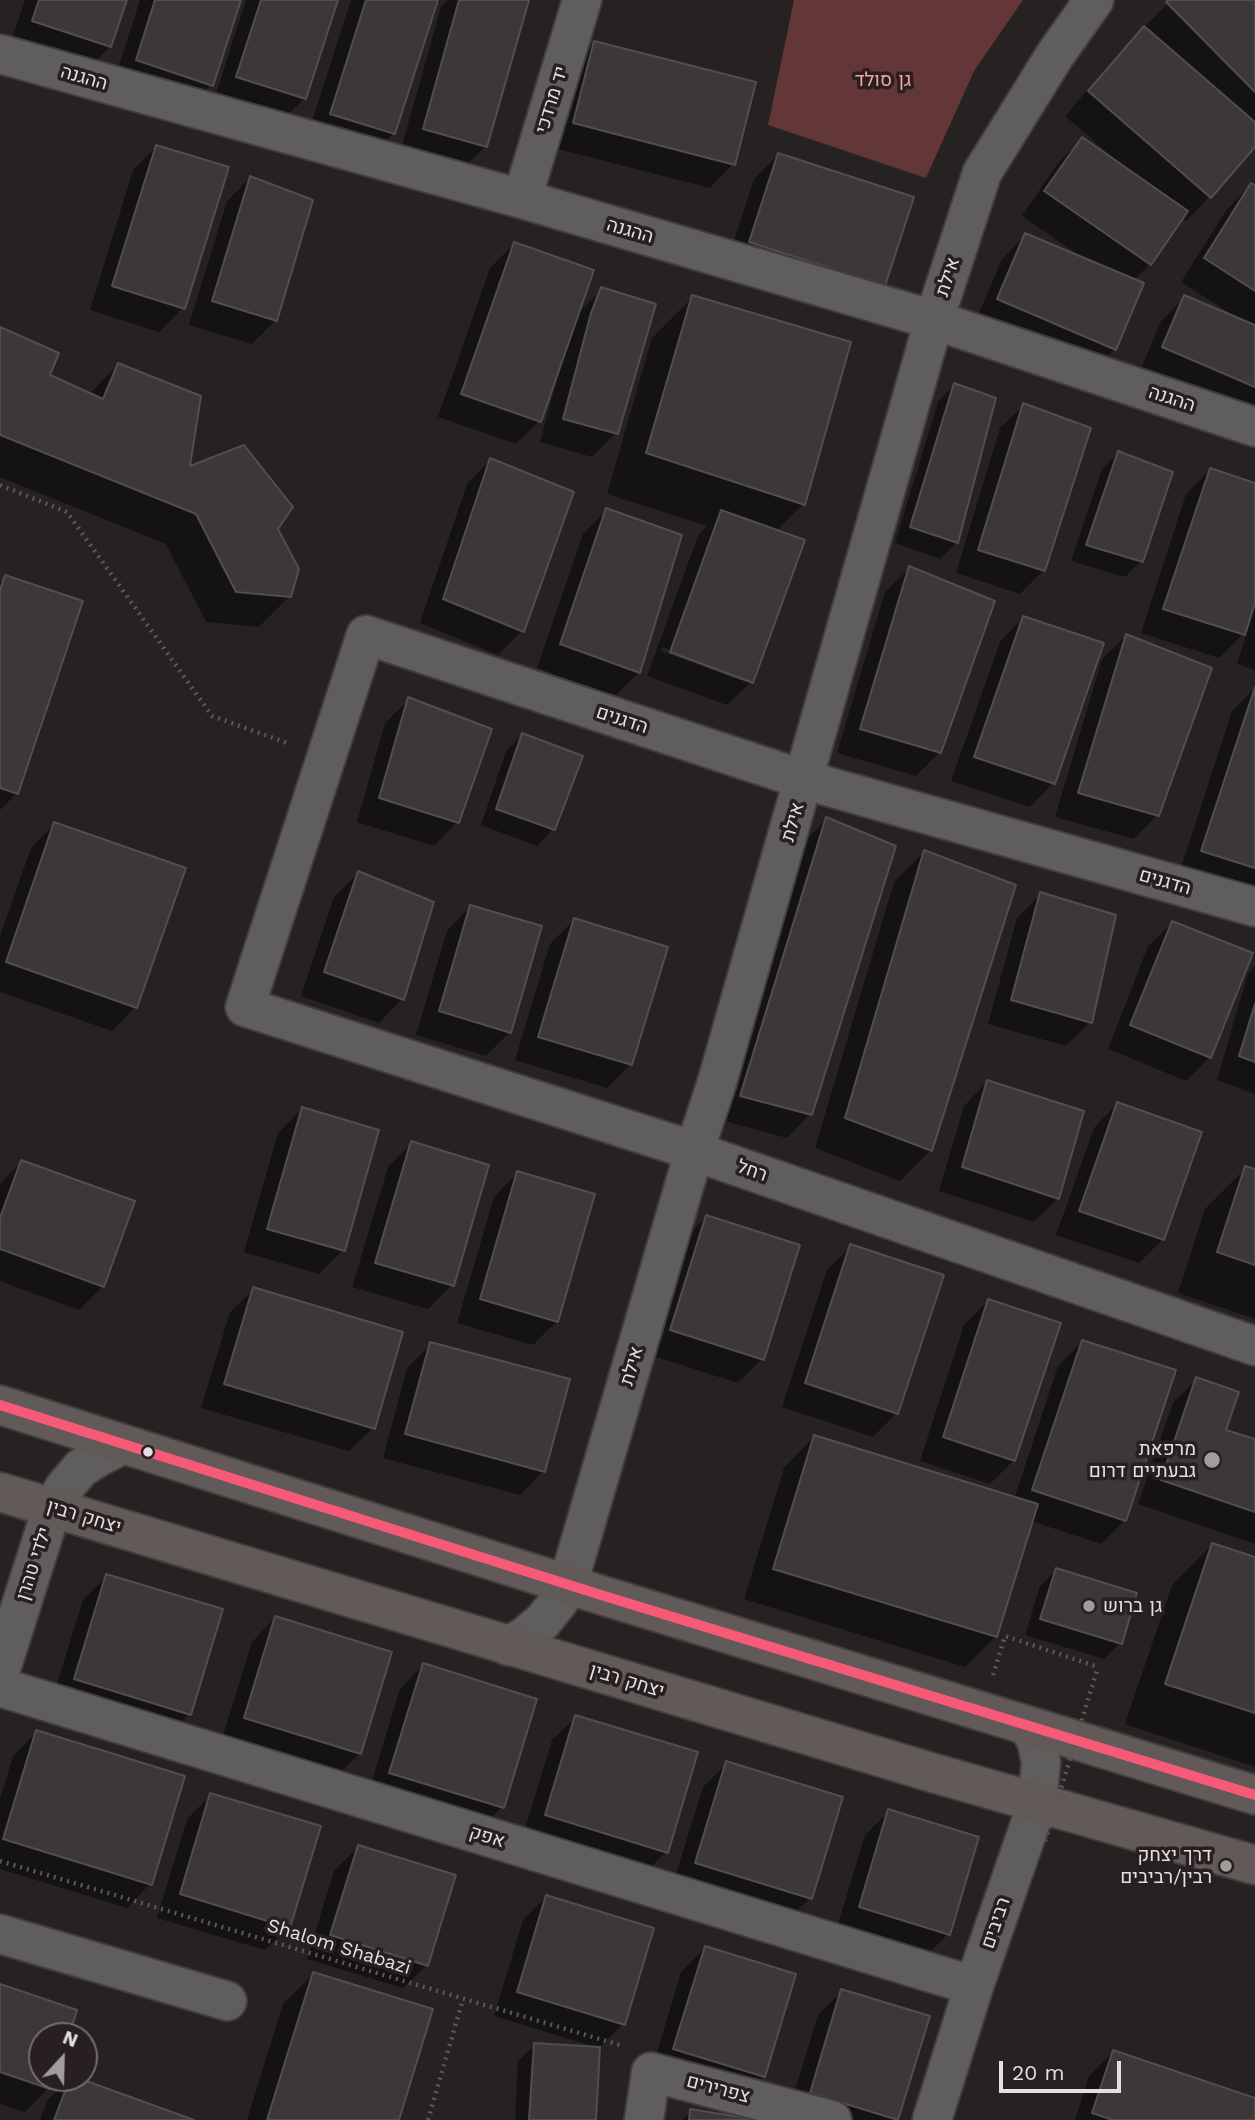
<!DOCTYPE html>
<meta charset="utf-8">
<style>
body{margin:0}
#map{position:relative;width:1255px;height:2120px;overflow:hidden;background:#262222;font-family:"Work Sans",sans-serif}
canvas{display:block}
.north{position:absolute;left:28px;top:2022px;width:70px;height:70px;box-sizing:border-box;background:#282020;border:2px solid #746c6c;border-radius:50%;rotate:22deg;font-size:19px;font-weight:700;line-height:28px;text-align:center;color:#e5dfdf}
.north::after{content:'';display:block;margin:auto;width:24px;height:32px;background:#a29d9d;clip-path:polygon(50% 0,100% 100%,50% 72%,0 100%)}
.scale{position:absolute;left:999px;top:2061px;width:122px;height:32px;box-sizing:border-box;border:4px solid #e5dfdf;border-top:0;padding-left:9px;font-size:21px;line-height:24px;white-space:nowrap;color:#e5dfdf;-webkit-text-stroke:5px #282020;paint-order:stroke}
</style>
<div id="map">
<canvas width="1255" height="2120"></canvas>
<div class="north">N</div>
<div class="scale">20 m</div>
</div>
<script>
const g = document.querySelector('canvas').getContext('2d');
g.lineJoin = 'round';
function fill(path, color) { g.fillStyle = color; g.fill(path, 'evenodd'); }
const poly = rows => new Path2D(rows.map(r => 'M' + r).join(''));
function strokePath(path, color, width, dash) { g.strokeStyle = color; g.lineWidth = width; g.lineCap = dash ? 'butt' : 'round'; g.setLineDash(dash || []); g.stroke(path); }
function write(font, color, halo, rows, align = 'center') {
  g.font = font + ' "Work Sans",Heebo,sans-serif'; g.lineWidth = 7; g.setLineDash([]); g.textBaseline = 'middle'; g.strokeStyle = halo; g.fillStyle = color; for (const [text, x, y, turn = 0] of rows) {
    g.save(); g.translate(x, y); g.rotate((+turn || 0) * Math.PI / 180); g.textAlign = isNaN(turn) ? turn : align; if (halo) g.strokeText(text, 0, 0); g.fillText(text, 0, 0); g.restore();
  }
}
const green = poly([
 [794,0,1023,0,974,71,926,178,768,125]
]);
const shadow = poly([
 [25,0,125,0,110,47,86,70,10,45],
 [140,0,239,0,211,85,187,108,113,84],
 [246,0,336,0,304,99,280,122,214,100],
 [351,0,436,0,394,133,370,157,307,137],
 [448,0,527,1,485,147,461,170,400,153,441,7],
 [1171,0,1255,0,1255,144,1209,197,1186,221,1182,217,1150,264,1133,281,1115,349,1091,373,975,323,1002,259,1026,235,1080,256,1022,216,1058,163,1082,139,1116,163,1117,161,1065,116,1120,52],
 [595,43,733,164,710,188,550,147,571,66],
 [157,146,183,308,159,332,90,310,133,170],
 [778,155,911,198,859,309,726,265,754,179],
 [250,178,276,320,252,344,189,325,227,201],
 [1251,185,1255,187,1255,421,1140,371,1161,321,1185,297,1233,317,1234,316,1181,282,1227,209],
 [514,244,577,315,602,289,616,433,592,457,540,442,557,379,554,378,539,421,516,444,438,417,490,268],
 [693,297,803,504,776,531,751,682,727,705,647,676,698,536,707,526,607,494,652,338],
 [662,647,740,676,740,680,661,651],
 [0,329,48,376,88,395,118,365,188,468,276,529,290,596,259,627,206,622,166,544,0,477],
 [954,385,994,399,956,543,940,559,895,543,938,402],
 [1024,405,1044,570,1020,594,956,573,1000,428],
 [1118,453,1141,561,1125,577,1071,561,1102,469],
 [490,460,522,631,498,655,420,623,467,484],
 [1210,470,1255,485,1255,670,1237,664,1248,629,1219,658,1141,633,1186,494],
 [607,510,639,672,615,696,537,668,583,534],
 [909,569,940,752,916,776,837,753,885,592],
 [5,577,17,793,0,810,0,583],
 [1023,618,1053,783,1030,807,951,781,1000,642],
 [1126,636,1157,815,1134,839,1055,817,1102,659],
 [1255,688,1255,900,1179,874,1232,711],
 [409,699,457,822,434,846,357,822,385,723],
 [522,735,581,757,553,829,537,846,481,825,506,751],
 [826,820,810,1114,787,1138,717,1119,802,843],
 [54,824,135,1007,112,1031,0,992,0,936,31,848],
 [924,852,931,1150,900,1181,815,1148,894,882],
 [358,873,402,999,379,1023,301,996,334,897],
 [1041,894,1090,1022,1066,1046,988,1024,1017,918],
 [470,907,510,1032,486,1056,416,1035,447,931],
 [574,920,631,1064,607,1088,515,1060,550,944],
 [1172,923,1210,1057,1186,1081,1108,1049,1148,946],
 [1255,966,1255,1094,1217,1080,1248,973],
 [987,1082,1058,1198,1034,1222,939,1191,964,1106],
 [1117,1104,1163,1239,1139,1263,1056,1235,1094,1128],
 [302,1109,343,1250,319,1274,244,1252,278,1133],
 [412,1143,452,1285,428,1309,352,1287,388,1167],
 [21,1162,103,1286,79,1310,0,1281,0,1184],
 [1246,1168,1255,1171,1255,1319,1178,1293,1205,1209],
 [517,1173,557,1321,533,1345,457,1323,494,1197],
 [706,1217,762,1359,738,1383,647,1354,682,1241],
 [851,1246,897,1413,873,1437,782,1407,827,1270],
 [254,1289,373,1428,349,1451,201,1408,230,1312],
 [988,1301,1014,1460,990,1484,920,1461,964,1325],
 [1082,1342,1125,1520,1101,1544,1031,1521,996,1636,965,1667,744,1599,784,1468,814,1437,1014,1499,1058,1366],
 [431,1344,543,1471,520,1495,383,1458,407,1368],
 [1197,1379,1223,1431,1255,1441,1255,1544,1138,1504,1173,1403],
 [1212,1545,1255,1559,1255,1767,1125,1724,1172,1585],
 [1056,1570,1120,1643,1104,1659,1025,1635,1040,1586],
 [107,1576,189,1714,165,1738,51,1703,83,1600],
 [275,1618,360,1753,336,1777,221,1742,252,1642],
 [423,1665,502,1807,478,1831,367,1797,400,1689],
 [576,1717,666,1852,642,1876,522,1839,552,1740],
 [37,1732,150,1884,127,1908,0,1869,0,1799,13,1756],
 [727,1763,810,1898,786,1922,672,1887,703,1787],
 [211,1795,289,1927,265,1950,157,1918,187,1819],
 [889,1811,948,1934,924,1958,836,1931,865,1835],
 [358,1847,427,1965,403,1988,307,1959,334,1871],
 [547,1896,623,2024,598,2049,594,2120,515,2120,518,2061,535,2045,596,2047,494,2016,523,1920],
 [705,1948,764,2076,740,2100,651,2073,681,1972],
 [313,1974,397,2120,247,2120,283,2004],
 [0,1986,67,2036,42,2036,42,2078,52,2078,49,2088,25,2112,0,2104],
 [842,1991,928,2017,896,2120,797,2120,787,2117,818,2015],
 [1113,2052,1255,2100,1255,2120,1075,2120,1089,2076],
 [70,2078,72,2078,188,2120,40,2120,47,2101],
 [691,2111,748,2120,682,2120]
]);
const building = poly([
 [39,0,127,0,111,47,32,21,39,0],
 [155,0,241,0,213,86,136,60,155,0],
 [261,0,338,0,306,99,236,77,261,0],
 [366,0,438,0,395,134,330,114,366,0],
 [459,0,529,0,487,147,423,129,459,0],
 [1169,0,1255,0,1255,92,1166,2,1169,0],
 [1144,26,1255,122,1255,147,1211,198,1088,91,1144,26],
 [594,41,756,82,735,165,573,123,594,41],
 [1082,137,1188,211,1151,265,1044,191,1082,137],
 [156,145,229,167,185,309,112,286,156,145],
 [778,153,914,197,885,286,749,242,778,153],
 [250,176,313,200,277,321,212,301,250,176],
 [1251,183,1255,185,1255,291,1204,258,1251,183],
 [1025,233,1144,283,1116,350,997,299,1025,233],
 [514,242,594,270,541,422,461,394,514,242],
 [601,287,656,304,618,434,563,419,591,313,601,287],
 [692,295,851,342,805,505,646,453,692,295],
 [1184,295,1255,325,1255,387,1162,347,1184,295],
 [0,327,59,353,50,375,103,399,118,363,201,396,190,466,244,445,293,507,278,529,299,569,291,597,236,592,196,514,0,435,0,327],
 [954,383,996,398,958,543,910,527,954,383],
 [1023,403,1091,428,1045,571,978,550,1023,403],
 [1118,451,1173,472,1143,562,1086,545,1118,451],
 [490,458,574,492,524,632,443,599,490,458],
 [1210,468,1255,483,1255,603,1245,635,1163,609,1210,468],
 [606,508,682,535,640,673,560,644,606,508],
 [721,510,805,540,753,683,670,652,721,510],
 [909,566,995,601,941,753,860,729,909,566],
 [5,575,83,601,18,794,0,788,0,590,5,575],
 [1023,616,1104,643,1055,784,974,757,1023,616],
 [1126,634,1212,668,1159,816,1078,793,1126,634],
 [1255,687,1255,868,1201,851,1255,687],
 [408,697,492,729,459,823,379,798,408,697],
 [522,733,583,756,555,830,496,809,522,733],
 [826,817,896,846,812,1115,740,1096,826,817],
 [54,822,186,868,137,1008,6,962,54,822],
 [924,850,1016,885,932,1151,845,1118,924,850],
 [358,871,434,902,404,1000,324,972,358,871],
 [1040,892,1116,915,1092,1023,1011,1000,1040,892],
 [470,905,542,926,511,1033,439,1011,470,905],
 [574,918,668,947,632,1065,538,1037,574,918],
 [1172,921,1253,953,1211,1058,1130,1025,1172,921],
 [1255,1004,1255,1062,1239,1056,1255,1004],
 [987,1080,1084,1111,1059,1199,962,1167,987,1080],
 [1117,1102,1202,1132,1164,1240,1079,1211,1117,1102],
 [302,1107,379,1130,345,1251,267,1229,302,1107],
 [411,1141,489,1165,454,1286,375,1263,411,1141],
 [21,1160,135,1201,104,1287,0,1249,0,1218,21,1160],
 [1245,1166,1255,1169,1255,1265,1217,1252,1245,1166],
 [517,1171,595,1194,558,1322,480,1299,517,1171],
 [706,1215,800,1245,764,1360,670,1330,706,1215],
 [850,1244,944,1275,898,1414,805,1383,850,1244],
 [253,1287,403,1332,375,1429,224,1384,253,1287],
 [988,1299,1061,1323,1015,1461,943,1437,988,1299],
 [1082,1340,1176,1370,1126,1521,1032,1490,1082,1340],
 [430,1342,570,1379,545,1472,405,1434,430,1342],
 [1196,1377,1239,1392,1226,1430,1255,1439,1255,1512,1161,1480,1196,1377],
 [814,1435,1038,1504,997,1637,773,1569,814,1435],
 [1212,1543,1255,1557,1255,1713,1165,1684,1212,1543],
 [1056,1568,1137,1593,1122,1644,1040,1619,1056,1568],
 [106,1574,223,1609,191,1715,74,1679,106,1574],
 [275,1616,392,1652,361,1754,244,1718,275,1616],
 [423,1663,537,1699,504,1808,389,1773,423,1663],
 [575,1715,698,1752,668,1853,545,1815,575,1715],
 [36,1730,185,1776,152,1885,3,1839,36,1730],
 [726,1761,843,1797,812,1899,695,1863,726,1761],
 [210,1793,321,1826,290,1928,180,1894,210,1793],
 [888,1809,979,1837,950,1935,859,1907,888,1809],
 [358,1845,456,1875,428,1966,330,1935,358,1845],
 [546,1895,654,1928,625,2025,517,1992,546,1895],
 [705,1946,796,1974,765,2077,673,2049,705,1946],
 [313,1972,433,2009,399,2120,267,2120,313,1972],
 [0,1984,77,2010,69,2036,42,2036,42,2078,54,2078,50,2089,0,2072,0,1984],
 [841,1989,930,2016,898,2120,810,2093,841,1989],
 [534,2043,600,2047,596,2120,529,2120,534,2043],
 [1113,2050,1255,2098,1255,2120,1113,2120,1092,2113,1113,2050],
 [70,2078,78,2078,194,2120,54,2120,70,2078],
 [690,2109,759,2120,689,2120,690,2109]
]);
const path = poly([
 [0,485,67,512,212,716,290,744],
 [993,1675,1005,1636,1098,1667],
 [0,1861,623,2046],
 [428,2120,463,1999]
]);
const minor = poly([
 [0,54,522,199,934,320,1255,427],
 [522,199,582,0],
 [1255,907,805,780,366,635,245,1007,670,1143,1255,1346],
 [508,1646,524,1637,543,1621,559,1601,568,1584,694,1152,717,1082,934,320,982,173,1055,55,1094,0],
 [0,1672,52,1508,64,1488,81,1468,98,1457,122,1445],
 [0,1687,974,1986],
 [0,1934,227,2001],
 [644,2120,651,2072,832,2120],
 [932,2120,974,1986,1037,1804,1041,1762,1037,1743,1029,1726]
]);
const major = poly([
 [0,1405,601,1595,1255,1795],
 [0,1492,930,1772,1255,1865]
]);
const pathBridge = poly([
 [1045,1841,1098,1667]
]);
const bus1 = poly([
 [0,1405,601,1595,1255,1795]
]);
const markers = [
 [148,1452,6,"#e5dfdf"],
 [1212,1460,9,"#a29d9d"],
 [1089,1606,7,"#a29d9d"],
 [1226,1866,7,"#a29d9d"]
];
const streetNames = [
 ["ההגנה",84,78,16],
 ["יד מרדכי",552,100,-73],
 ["ההגנה",630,231,16],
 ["אילת",948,277,-72],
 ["ההגנה",1172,399,18],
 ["הדגנים",622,720,18],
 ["אילת",793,822,-74],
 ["הדגנים",1165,882,16],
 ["רחל",752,1171,19],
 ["אילת",632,1366,-74],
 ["יצחק רבין",84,1517,17],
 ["ילדי טהרן",34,1564,-72],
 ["יצחק רבין",627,1681,17],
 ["אפק",487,1837,17],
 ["רביבים",996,1923,-71],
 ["Shalom Shabazi",339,1947,17],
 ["צפרירים",718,2089,15]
];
const parkNames = [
 ["גן סולד",883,80]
];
const poiNames = [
 ["מרפאת",1196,1449],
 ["גבעתיים דרום",1196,1471],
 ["גן ברוש",1103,1606,"left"],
 ["דרך יצחק",1212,1855],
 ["רבין/רביבים",1212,1877]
];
fill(green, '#633637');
fill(shadow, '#0007');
fill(building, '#3c3838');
strokePath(building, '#514e4e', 2);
strokePath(minor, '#423e3e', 42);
strokePath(major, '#423e3e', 42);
strokePath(path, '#5c5858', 4.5, [2, 5]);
strokePath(minor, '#605d5d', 38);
strokePath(major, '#625959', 38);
strokePath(pathBridge, '#5c5858', 4.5, [2, 5]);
strokePath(bus1, '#f75a77', 10);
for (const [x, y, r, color] of markers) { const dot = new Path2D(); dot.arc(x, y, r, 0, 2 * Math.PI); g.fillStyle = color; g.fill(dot); strokePath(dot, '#282020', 2.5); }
write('19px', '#e5dfdf', '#282020', streetNames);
write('19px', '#fba3a3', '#282020', parkNames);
write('19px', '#e5dfdf', '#282020', poiNames, 'right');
</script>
